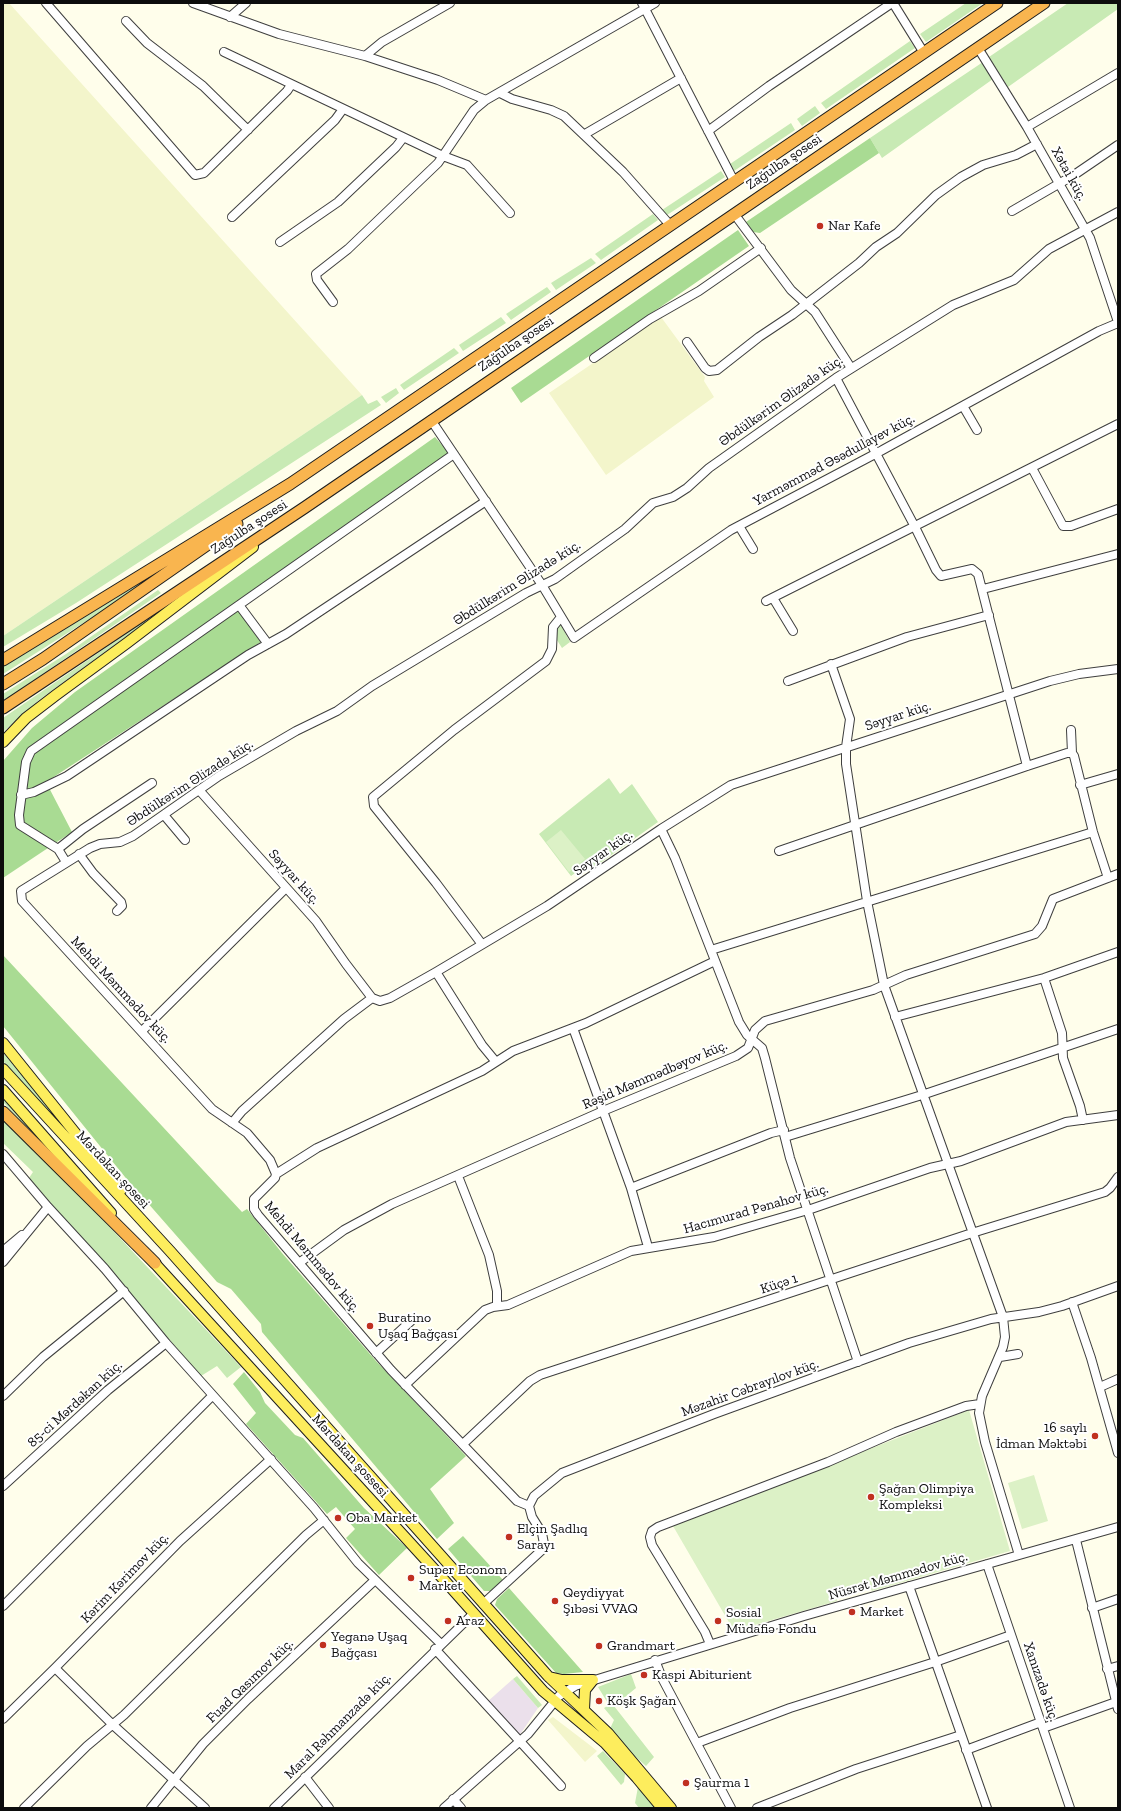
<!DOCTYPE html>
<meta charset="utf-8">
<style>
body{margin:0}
#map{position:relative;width:1121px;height:1811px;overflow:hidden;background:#fffeeb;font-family:"Zilla Slab",serif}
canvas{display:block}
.frame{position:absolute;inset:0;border:4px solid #0c0c0c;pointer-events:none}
</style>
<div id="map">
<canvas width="1121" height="1811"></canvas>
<div class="frame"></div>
</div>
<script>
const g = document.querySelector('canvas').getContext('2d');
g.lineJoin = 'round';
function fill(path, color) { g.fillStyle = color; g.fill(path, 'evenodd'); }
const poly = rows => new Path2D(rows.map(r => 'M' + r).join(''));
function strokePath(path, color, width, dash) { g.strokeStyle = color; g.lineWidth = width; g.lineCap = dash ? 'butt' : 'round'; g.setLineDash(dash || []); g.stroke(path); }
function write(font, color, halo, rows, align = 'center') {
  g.font = font + ' "Zilla Slab",serif'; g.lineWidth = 4; g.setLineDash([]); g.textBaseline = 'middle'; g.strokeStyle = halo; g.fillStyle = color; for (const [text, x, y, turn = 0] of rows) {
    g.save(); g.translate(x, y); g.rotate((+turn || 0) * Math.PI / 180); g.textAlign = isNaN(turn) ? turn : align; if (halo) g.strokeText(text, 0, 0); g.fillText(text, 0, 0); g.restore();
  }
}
const industrial = poly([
 [513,1679,538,1708,519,1736,487,1702]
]);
const farmland = poly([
 [3,3,9,3,362,395,3,636],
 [661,317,705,377,704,381,714,397,606,475,549,393],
 [553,1717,591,1746,597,1751,585,1762,548,1720]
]);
const green = poly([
 [966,3,983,3,926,42,920,34],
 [1068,3,1118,3,1118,9,1008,87,989,57],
 [910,41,915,48,826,109,821,103],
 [983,62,993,79,882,158,870,138],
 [815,106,820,113,802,126,797,119],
 [791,123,795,130,734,171,730,164],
 [721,171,725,177,667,215,662,210],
 [653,214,658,220,601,260,595,254],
 [591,258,596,263,556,290,551,283],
 [547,287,551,292,511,320,506,314],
 [501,317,506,323,463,351,459,345],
 [454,348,459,353,404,390,400,385],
 [396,388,399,393,386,403,381,397],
 [362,395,368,404,377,400,381,405,76,603,3,647,3,636],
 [139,584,140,587,3,674,3,667],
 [158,590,161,593,3,701,3,694,66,654],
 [145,621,146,622,39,700,3,732,3,718],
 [561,625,570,642,562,648,555,637,557,627],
 [609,778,620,794,632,784,658,822,593,868,589,863,571,876,539,834],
 [3,1053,53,1111,62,1127,3,1061],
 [3,1095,55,1154,52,1154,3,1102],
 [3,1120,75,1190,241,1367,227,1378,217,1366,201,1376,29,1178,33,1172,3,1143],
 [631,1674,636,1688,614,1706,654,1757,646,1766,608,1733,614,1720,604,1708,609,1705,598,1687],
 [517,1676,542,1705,538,1708,513,1679],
 [603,1751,625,1774,624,1782,621,1785,597,1756],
 [638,1787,655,1808,639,1808,635,1803]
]);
const forest = poly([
 [870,138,879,153,760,233,753,232,746,222],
 [738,230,749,246,521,403,511,388],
 [435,437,449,453,233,604,261,642,46,782,72,832,3,878,3,761,32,728,75,692],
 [3,955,242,1212,247,1209,282,1253,376,1361,466,1456,430,1489,454,1523,437,1539,262,1332,261,1324,231,1289,217,1282,125,1177,3,1026],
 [244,1372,260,1392,265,1403,295,1435,303,1438,364,1508,407,1548,379,1575,346,1538,355,1529,336,1507,327,1514,246,1424,256,1413,233,1384],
 [463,1536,503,1580,492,1591,484,1591,448,1549],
 [509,1588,583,1672,564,1674,556,1673,495,1605,497,1599]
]);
const pitch = poly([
 [561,830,585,859,569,872,546,842],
 [969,1410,1010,1551,872,1591,869,1586,836,1595,837,1601,734,1631,673,1526],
 [1034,1475,1048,1521,1022,1529,1008,1483]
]);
const minor = poly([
 [46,3,195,175,204,173,287,91,291,85],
 [193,3,279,34,365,56,438,80,486,100],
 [642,3,734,181],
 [893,3,924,53],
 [230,17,246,3],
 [126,21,147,43,203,86,248,130],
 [978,48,1027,127,1090,238,1118,322],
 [224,52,443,156,467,165,510,213],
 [365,56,382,42,450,3],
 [500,93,512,99,551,110,564,116,623,172,670,225],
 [1027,127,1118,73],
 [708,131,769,86,892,3],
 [585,134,681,78],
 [1012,211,1074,175,1118,145],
 [735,215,791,290,815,312,851,368],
 [232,217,335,120,343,109],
 [280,242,338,202,396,147,403,138],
 [333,302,317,280,316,274,348,249,438,163,474,110,486,100,655,3],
 [687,342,705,368,709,371,717,370,759,337,792,315,859,263,876,247,897,233,936,195,961,177,983,165,1016,155,1037,144],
 [594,358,650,319,699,291,761,248],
 [836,378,915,527,936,570,941,576,972,569,978,574,1027,766],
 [963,406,977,430],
 [431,420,542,585,574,638,731,530,877,453,1099,331,1118,323],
 [1032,468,1063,526,1071,526,1118,509],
 [739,526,753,549],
 [983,589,1118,554],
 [773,598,793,631],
 [766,601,1118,424],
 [239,605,268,644],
 [831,664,850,719,846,747,846,764,867,901,884,985,1003,1317,1005,1337,1003,1347,982,1396,979,1413,985,1442,1019,1555],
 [788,681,907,637,989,615],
 [1071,730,1072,753],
 [1080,785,1118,774],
 [199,790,316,921,346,964,372,998,380,1001,390,998,436,972,547,906,661,829,731,785,1050,681,1079,674,1118,669],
 [21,795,34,792,67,776,248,655,286,634,486,501],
 [164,815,185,840],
 [661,829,675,858,739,1022,747,1035,762,1048,765,1058,790,1158,858,1362],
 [58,849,83,829,152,783],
 [779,851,1027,766,1067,753,1072,753,1074,756,1093,832,1108,878],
 [79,854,93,873,121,902,122,906,117,911],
 [66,862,58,849,20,825,19,815,26,762,31,751,454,454],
 [481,943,436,883,374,806,373,797,454,730,546,661,552,649,553,627,561,617],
 [711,950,1093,832],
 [436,972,482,1045,496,1062],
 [1044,978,1062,1033,1063,1058,1080,1106,1083,1120],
 [895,1017,1044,978,1118,952],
 [573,1028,631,1188,648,1247],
 [142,1031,286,888],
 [232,1123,242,1111,344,1019,372,998],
 [785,1137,922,1095,1118,1029],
 [3,1154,48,1207,105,1269,166,1343,314,1508,358,1563,441,1644],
 [276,1174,317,1148,482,1071,513,1051,586,1023,715,961],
 [458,1176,489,1255,497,1291,497,1306],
 [631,1188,771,1133,784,1130],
 [3,1251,22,1235],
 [3,1262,48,1207],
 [299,1263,344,1230,392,1204,603,1111,736,1056,748,1048,755,1030,765,1021,873,990,906,975,1035,934,1042,926,1053,899,1118,874],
 [1072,1302,1091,1358,1118,1453],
 [376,1353,411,1321],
 [1000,1357,1018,1354],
 [405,1385,485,1310,493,1307,508,1305,631,1251,714,1237,808,1210,930,1168,961,1161,1066,1122,1118,1115],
 [1100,1387,1118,1379],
 [3,1396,43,1357,124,1291],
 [463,1444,530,1381,540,1375,972,1233,1105,1192,1110,1188,1118,1177],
 [3,1486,108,1390,166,1343],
 [529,1506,517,1501,391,1370,258,1215,254,1209,254,1199,275,1178,276,1174,270,1160,247,1133,212,1109,22,901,21,891,90,848,100,844,120,842,133,836,219,776,296,731,337,711,372,686,526,593,555,579,625,529,653,503,673,497,687,488,709,468,836,378,953,305,1014,280,1049,249,1118,212],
 [1076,1540,1118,1709],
 [987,1564,1070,1808],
 [909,1586,987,1808],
 [483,1604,543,1549,544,1544,542,1533,532,1517,529,1506,534,1496,562,1473,714,1414,909,1343,991,1319,1039,1312,1062,1306,1118,1286],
 [3,1606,212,1396],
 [1092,1608,1118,1599],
 [710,1644,705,1632,652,1545,650,1537,652,1531,658,1527,828,1462,896,1432,966,1406,980,1404],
 [435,1649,561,1786],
 [655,1660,662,1678,731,1808],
 [55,1668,113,1725,205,1808],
 [1107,1669,1118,1666],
 [3,1719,55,1668,180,1541,271,1459],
 [1043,1728,1116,1702],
 [697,1743,790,1708,935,1662,1011,1635],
 [966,1750,1041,1722],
 [305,1777,329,1808],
 [453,1799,461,1808],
 [24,1808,87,1746,124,1715,306,1535,324,1520],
 [151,1808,203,1744,248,1699,375,1580],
 [274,1808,474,1613],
 [444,1808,528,1734,559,1696,575,1686,804,1616,1118,1527],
 [757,1808,856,1769,961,1735]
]);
const major = poly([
 [3,742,26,718,56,695,127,643,253,547],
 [3,1043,121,1190],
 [3,1069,170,1251,548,1676,608,1733,671,1808],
 [3,1090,111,1213],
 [149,1257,445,1581,543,1691,605,1743,637,1778,662,1808],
 [549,1677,562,1680,593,1680],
 [584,1709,585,1690,593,1680]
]);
const highway = poly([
 [3,660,290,484,997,3],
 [3,684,43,659,237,524],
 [3,708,304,508,1044,3],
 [3,1112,155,1263]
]);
const markers = [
 [820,226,4,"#c03020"],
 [370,1326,4,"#c03020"],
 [1095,1436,4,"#c03020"],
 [871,1497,4,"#c03020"],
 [338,1518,4,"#c03020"],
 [509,1537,4,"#c03020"],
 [411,1578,4,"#c03020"],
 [555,1601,4,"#c03020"],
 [852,1612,4,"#c03020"],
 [448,1621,4,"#c03020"],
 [718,1621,4,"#c03020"],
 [323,1645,4,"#c03020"],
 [599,1646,4,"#c03020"],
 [644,1675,4,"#c03020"],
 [599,1701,4,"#c03020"],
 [686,1783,4,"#c03020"]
];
const streetNames = [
 ["Zağulba şosesi",784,162,-34],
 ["Xətai küç.",1069,174,61],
 ["Zağulba şosesi",516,344,-34],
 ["Əbdülkərim Əlizadə küç.",781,401,-35],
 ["Yarməmməd Əsədullayev küç.",834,460,-28],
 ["Zağulba şosesi",249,527,-33],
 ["Əbdülkərim Əlizadə küç.",517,583,-32],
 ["Səyyar küç.",898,716,-18],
 ["Əbdülkərim Əlizadə küç.",190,783,-33],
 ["Səyyar küç.",603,853,-35],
 ["Səyyar küç.",294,877,48],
 ["Mehdi Məmmədov küç.",121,990,47],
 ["Rəşid Məmmədbəyov küç.",655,1075,-23],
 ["Mərdəkan şosesi",113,1170,47],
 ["Hacımurad Pənahov küç.",756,1209,-16],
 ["Mehdi Məmmədov küç.",312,1257,50],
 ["Küçə 1",779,1284,-18],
 ["Məzahir Cəbrayılov küç.",750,1388,-20],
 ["85-ci Mərdəkan küç.",75,1404,-42],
 ["Mərdəkan şossesi",350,1456,48],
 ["Nüsrət Məmmədov küç.",898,1576,-16],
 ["Kərim Kərimov küç.",125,1578,-46],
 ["Fuad Qasımov küç.",250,1681,-44],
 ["Xanızadə küç.",1041,1682,71],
 ["Maral Rəhmanzadə küç.",338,1726,-45]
];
const poiNames = [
 ["Nar Kafe",828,226],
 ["Buratino",378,1318],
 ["Uşaq Bağçası",378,1334],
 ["16 saylı",1087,1428,"right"],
 ["İdman Məktəbi",1087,1444,"right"],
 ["Şağan Olimpiya",879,1489],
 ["Kompleksi",879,1505],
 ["Oba Market",346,1518],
 ["Elçin Şadlıq",517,1529],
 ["Sarayı",517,1545],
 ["Super Econom",419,1570],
 ["Market",419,1586],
 ["Qeydiyyat",563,1593],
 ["Şıbəsi VVAQ",563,1609],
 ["Market",860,1612],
 ["Sosial",726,1613],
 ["Müdafiə Fondu",726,1629],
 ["Araz",456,1621],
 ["Yeganə Uşaq",331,1637],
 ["Bağçası",331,1653],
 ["Grandmart",607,1646],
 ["Kaspi Abiturient",652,1675],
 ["Köşk Şağan",607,1701],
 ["Şaurma 1",694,1783]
];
fill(industrial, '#ebe0eb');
fill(farmland, '#f3f5cb');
fill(green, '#c8eab4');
fill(forest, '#a9db93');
fill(pitch, '#dcf1c6');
strokePath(minor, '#3f3f3f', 10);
strokePath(major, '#1d1d1d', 12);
strokePath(highway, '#1d1d1d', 13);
strokePath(minor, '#fff', 8);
strokePath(major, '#fded5d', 10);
strokePath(highway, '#f9b54f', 11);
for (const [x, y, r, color] of markers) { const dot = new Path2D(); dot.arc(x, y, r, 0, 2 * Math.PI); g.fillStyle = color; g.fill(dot); strokePath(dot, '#fff', 1.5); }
write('14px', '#0c0c0c', '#fff', streetNames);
write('14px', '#0c0c0c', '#fff', poiNames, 'left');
</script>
